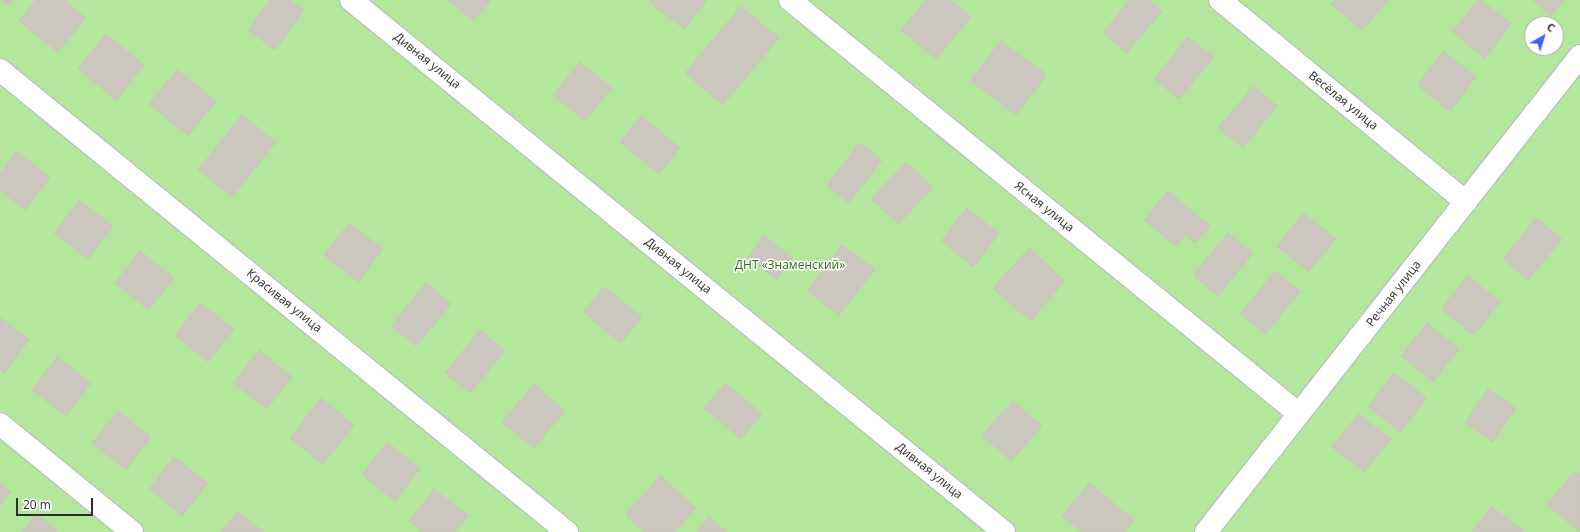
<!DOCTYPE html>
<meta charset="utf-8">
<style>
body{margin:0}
#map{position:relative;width:1580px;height:532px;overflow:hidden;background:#efe9e0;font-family:"Open Sans",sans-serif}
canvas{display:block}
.north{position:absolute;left:1524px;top:16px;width:40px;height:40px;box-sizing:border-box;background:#fff;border:1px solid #ababab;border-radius:50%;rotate:39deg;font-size:11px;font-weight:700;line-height:16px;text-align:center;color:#2e2e2e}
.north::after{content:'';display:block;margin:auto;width:14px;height:18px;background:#3e5cff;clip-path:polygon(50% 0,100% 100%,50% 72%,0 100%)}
.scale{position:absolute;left:16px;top:498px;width:77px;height:18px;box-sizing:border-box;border:2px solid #2e2e2e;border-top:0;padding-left:5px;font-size:12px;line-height:14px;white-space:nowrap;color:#2e2e2e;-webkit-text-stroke:3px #fff;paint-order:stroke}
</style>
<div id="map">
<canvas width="1580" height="532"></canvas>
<div class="north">С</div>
<div class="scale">20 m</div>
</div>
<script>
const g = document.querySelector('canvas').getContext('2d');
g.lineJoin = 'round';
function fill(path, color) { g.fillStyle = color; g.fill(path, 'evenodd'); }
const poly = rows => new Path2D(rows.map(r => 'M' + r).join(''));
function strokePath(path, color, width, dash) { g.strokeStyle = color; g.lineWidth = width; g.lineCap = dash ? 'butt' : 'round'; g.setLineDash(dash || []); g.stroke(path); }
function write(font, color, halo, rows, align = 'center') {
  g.font = font + ' "Open Sans",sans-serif'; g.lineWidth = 3; g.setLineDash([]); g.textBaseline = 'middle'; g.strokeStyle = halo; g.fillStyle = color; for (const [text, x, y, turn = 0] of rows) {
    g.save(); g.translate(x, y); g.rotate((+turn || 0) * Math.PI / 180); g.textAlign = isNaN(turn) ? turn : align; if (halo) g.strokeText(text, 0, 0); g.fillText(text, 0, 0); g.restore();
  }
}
const green = poly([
 [0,0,1580,0,1580,532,0,532],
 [1532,24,1556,24,1556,48,1532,48]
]);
const building = poly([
 [1,0,12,0,8,5,1,0],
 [36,0,64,0,86,18,58,52,19,21,36,0],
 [270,0,290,0,304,10,275,50,248,30,270,0],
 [448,0,491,0,474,21,448,0],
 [650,0,707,0,684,29,649,2,650,0],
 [926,0,951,0,971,17,936,59,901,30,926,0],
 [1129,0,1149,0,1162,11,1127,53,1103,33,1129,0],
 [1335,0,1388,0,1362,30,1331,4,1335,0],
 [1478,0,1481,0,1511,24,1485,58,1452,32,1478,0],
 [1532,0,1564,0,1551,16,1532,0],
 [741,6,779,38,723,105,685,73,741,6],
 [106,34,144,65,116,100,78,69,106,34],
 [1188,37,1214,57,1179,99,1154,79,1188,37],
 [1001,41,1047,75,1016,115,970,81,1001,41],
 [1444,51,1476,77,1450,111,1417,85,1444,51],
 [580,62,612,88,585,121,553,95,580,62],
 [177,70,216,101,188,136,149,104,177,70],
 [1253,86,1277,106,1243,148,1218,128,1253,86],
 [242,115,276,142,232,197,198,170,242,115],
 [641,116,680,148,659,174,620,142,641,116],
 [859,143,882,160,849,203,827,186,859,143],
 [17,151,50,178,25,210,0,190,0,173,17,151],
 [906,162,933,187,899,224,871,199,906,162],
 [1168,191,1210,226,1195,243,1185,235,1176,246,1144,220,1168,191],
 [79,200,113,226,88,259,54,233,79,200],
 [967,208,999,234,973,267,941,241,967,208],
 [1303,213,1336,239,1309,272,1277,246,1303,213],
 [1536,218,1562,239,1528,280,1503,259,1536,218],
 [349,223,383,249,358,282,324,255,349,223],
 [1228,233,1253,253,1218,296,1193,275,1228,233],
 [764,236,793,258,777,280,748,258,764,236],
 [842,245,875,269,839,315,807,291,842,245],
 [1029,248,1065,281,1030,321,993,288,1029,248],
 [140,251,174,278,149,310,115,283,140,251],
 [1275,271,1300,292,1265,334,1240,314,1275,271],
 [1468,276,1500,302,1474,335,1441,309,1468,276],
 [426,283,451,304,416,346,391,326,426,283],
 [604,287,642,317,621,343,583,312,604,287],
 [200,303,234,329,208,362,175,335,200,303],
 [0,317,29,340,4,373,0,370,0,317],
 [1427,323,1459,349,1433,382,1401,356,1427,323],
 [480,330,505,351,470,393,445,373,480,330],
 [259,350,292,377,267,409,233,383,259,350],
 [57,357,91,383,66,416,32,390,57,357],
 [1394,373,1427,398,1400,432,1368,406,1394,373],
 [725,383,762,414,741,439,704,408,725,383],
 [534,384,565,411,534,448,502,422,534,384],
 [1488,389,1516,408,1493,442,1465,423,1488,389],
 [321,398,354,425,323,464,290,438,321,398],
 [1013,401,1042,426,1011,461,982,435,1013,401],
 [118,411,151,437,126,470,92,443,118,411],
 [1358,414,1391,439,1364,472,1332,447,1358,414],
 [387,442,420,469,395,501,362,475,387,442],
 [174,457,208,483,182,516,149,489,174,457],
 [1575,471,1580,475,1580,532,1547,505,1575,471],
 [661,476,696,508,675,532,644,532,625,515,661,476],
 [0,483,11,492,0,505,0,483],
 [1089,483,1134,520,1124,532,1082,532,1062,516,1089,483],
 [434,489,468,516,455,532,422,532,409,521,434,489],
 [1492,507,1525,532,1472,532,1492,507],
 [237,511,264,532,221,532,237,511],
 [37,514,58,532,22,532,37,514],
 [709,517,727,532,697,532,709,517]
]);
const street = poly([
 [351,0,1004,532],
 [790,0,1299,414],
 [1220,0,1466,202],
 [0,70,567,532],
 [0,424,132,532],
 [1206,532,1580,56]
]);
const streetNames = [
 ["Дивная улица",427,61,39],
 ["Весёлая улица",1343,101,39],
 ["Ясная улица",1044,207,39],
 ["Дивная улица",678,266,39],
 ["Речная улица",1394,294,-52],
 ["Красивая улица",284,301,39],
 ["Дивная улица",929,471,39]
];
const parkNames = [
 ["ДНТ «Знаменский»",790,266]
];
fill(green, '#b3e79c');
fill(building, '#cbc7be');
strokePath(building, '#cbc5b9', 1);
strokePath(street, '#b4b6c1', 24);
strokePath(street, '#fff', 22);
write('12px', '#2e2e2e', '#fff', streetNames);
write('12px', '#287018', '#fff', parkNames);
</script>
